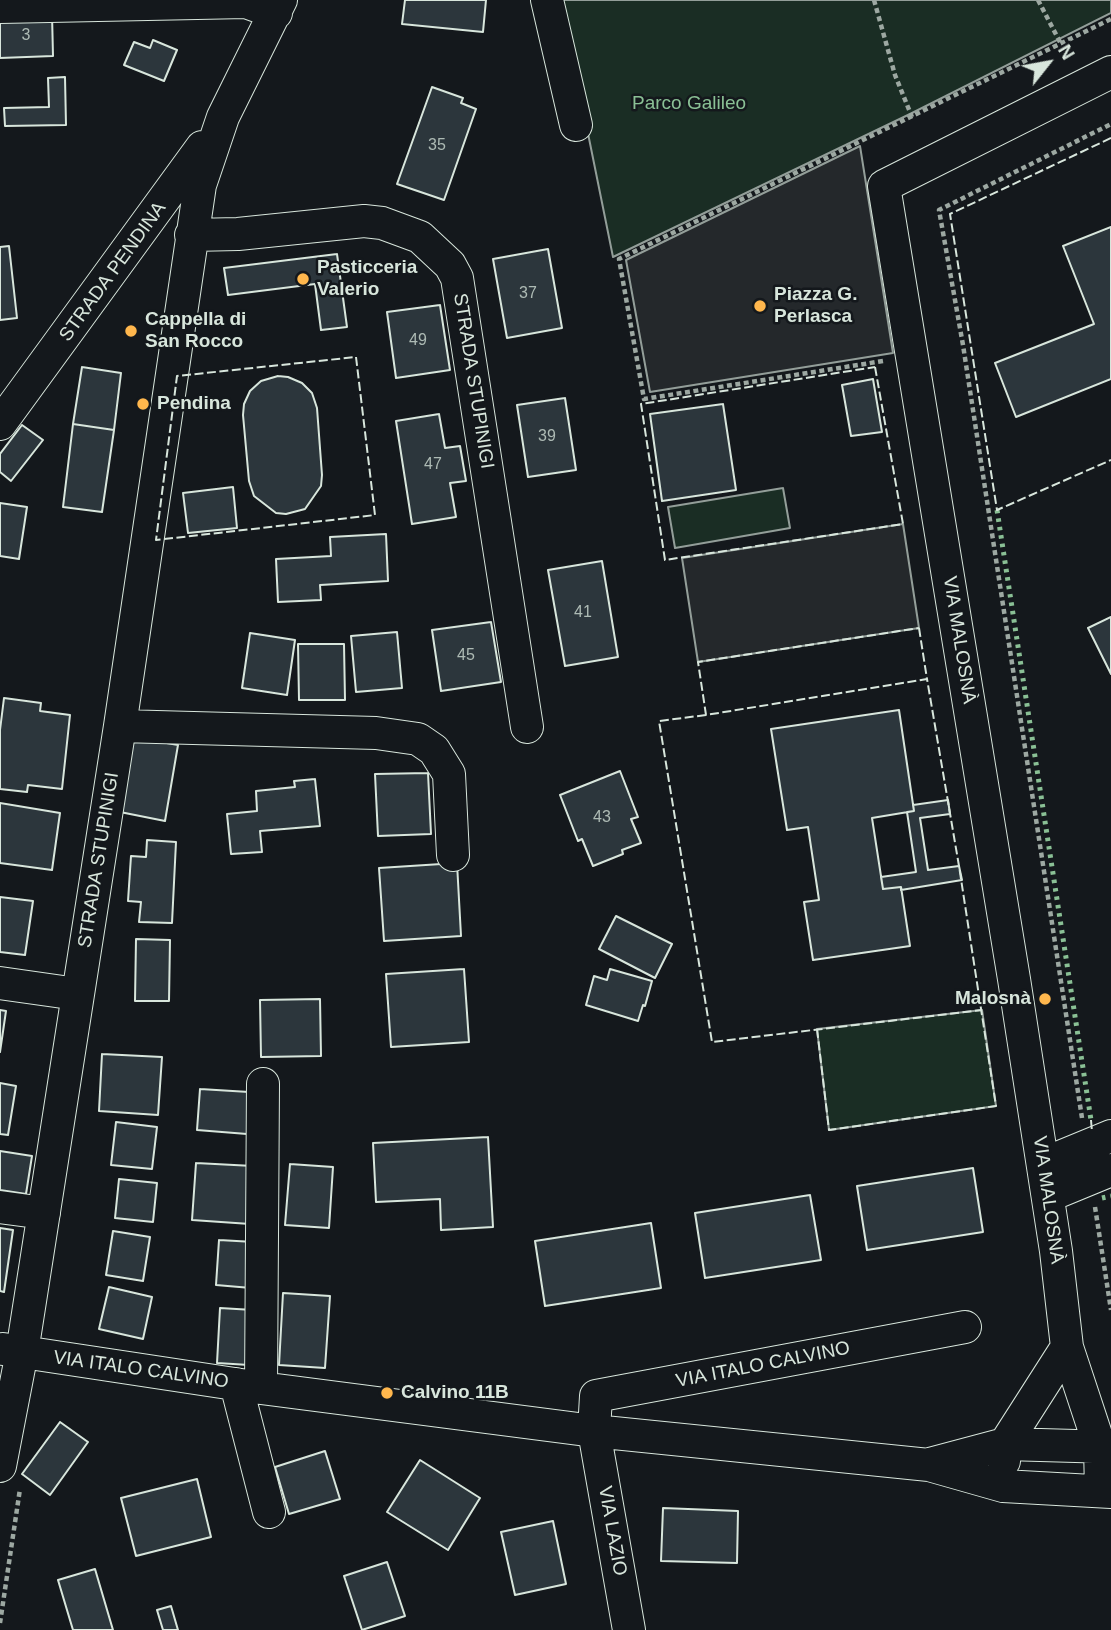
<!DOCTYPE html>
<meta charset="utf-8">
<style>
body{margin:0}
#map{position:relative;width:1111px;height:1630px;overflow:hidden;background:#14181c;font-family:Arial,sans-serif}
canvas{display:block}
.north{position:absolute;left:1013px;top:28px;width:70px;height:70px;-webkit-text-stroke:5px #14181c;paint-order:stroke;rotate:59deg;font-size:19px;font-weight:700;line-height:28px;text-align:center;color:#d8e6dc}
.north::after{content:'';display:block;margin:auto;width:24px;height:32px;background:#d8e6dc;clip-path:polygon(50% 0,100% 100%,50% 72%,0 100%)}
</style>
<div id="map">
<canvas width="1111" height="1630"></canvas>
<div class="north">N</div>
</div>
<script>
const g = document.querySelector('canvas').getContext('2d');
g.lineJoin = 'round';
function fill(path, color) { g.fillStyle = color; g.fill(path, 'evenodd'); }
const poly = rows => new Path2D(rows.map(r => 'M' + r).join(''));
function strokePath(path, color, width, dash) { g.strokeStyle = color; g.lineWidth = width; g.lineCap = dash ? 'butt' : 'round'; g.setLineDash(dash || []); g.stroke(path); }
function write(font, color, halo, rows, align = 'center') {
  g.font = font + ' Arial,sans-serif'; g.lineWidth = 5; g.setLineDash([]); g.textBaseline = 'middle'; g.strokeStyle = halo; g.fillStyle = color; for (const [text, x, y, turn = 0] of rows) {
    g.save(); g.translate(x, y); g.rotate((+turn || 0) * Math.PI / 180); g.textAlign = isNaN(turn) ? turn : align; if (halo) g.strokeText(text, 0, 0); g.fillText(text, 0, 0); g.restore();
  }
}
const green = poly([
 [561,0,1111,0,1111,13,910,114,613,257,561,0],
 [783,488,790,528,675,548,668,507,783,488],
 [982,1010,996,1106,829,1130,817,1029,982,1010]
]);
const parking = poly([
 [860,146,893,353,650,392,626,260,860,146],
 [903,524,919,628,698,662,682,558,903,524]
]);
const building = poly([
 [405,0,486,0,483,32,402,24,405,0],
 [52,14,53,56,0,58,0,16,52,14],
 [153,40,177,50,164,81,124,65,134,42,150,48,153,40],
 [65,77,66,125,5,126,4,108,49,107,48,78,65,77],
 [432,87,463,98,461,103,476,109,444,200,397,184,432,87],
 [1111,227,1111,379,1016,417,995,363,1094,324,1063,246,1111,227],
 [9,246,17,318,0,320,0,247,9,246],
 [548,249,562,328,507,338,493,259,548,249],
 [337,254,347,327,321,330,315,284,228,295,224,268,337,254],
 [440,305,450,370,396,378,387,312,440,305],
 [82,367,121,373,114,430,73,424,82,367],
 [278,376,288,377,302,383,312,393,317,408,322,475,321,486,305,509,286,514,276,513,254,496,249,481,243,415,244,404,250,391,261,381,278,376],
 [873,379,882,432,851,436,842,385,873,379],
 [565,398,576,470,528,477,517,405,565,398],
 [723,404,736,490,662,501,650,414,723,404],
 [439,414,445,448,460,446,466,481,450,483,456,517,412,524,396,421,439,414],
 [73,424,114,430,102,512,63,507,73,424],
 [22,425,43,440,11,481,0,472,0,454,22,425],
 [233,487,237,528,188,533,183,493,233,487],
 [0,503,27,507,19,559,0,556,0,503],
 [386,534,388,581,320,585,321,600,278,602,276,559,331,556,330,537,386,534],
 [602,561,618,657,565,666,548,570,602,561],
 [1111,617,1111,674,1088,628,1111,617],
 [491,622,501,682,441,691,432,630,491,622],
 [397,632,402,688,356,692,351,636,397,632],
 [250,633,295,640,287,695,242,688,250,633],
 [298,644,344,644,345,700,299,700,298,644],
 [4,698,41,703,40,711,70,715,62,789,28,785,27,792,0,789,0,730,4,698],
 [899,710,914,811,872,818,883,889,901,887,910,946,813,960,804,902,819,900,808,827,787,830,771,729,899,710],
 [133,737,178,745,165,821,120,812,133,737],
 [620,771,638,817,631,819,641,843,622,850,623,854,593,866,582,839,578,841,560,795,620,771],
 [428,773,431,834,378,836,375,774,428,773],
 [315,779,320,826,260,831,262,852,231,854,227,814,257,811,256,791,295,787,294,781,315,779],
 [948,800,950,814,920,818,928,870,959,866,962,880,901,890,901,887,883,889,881,877,916,872,907,812,914,811,913,805,948,800],
 [0,803,60,813,52,870,0,863,0,803],
 [147,840,176,842,172,923,139,922,141,902,128,901,131,856,146,857,147,840],
 [457,863,461,936,384,941,379,868,457,863],
 [0,897,33,901,25,955,0,952,0,897],
 [616,916,672,944,655,978,599,949,616,916],
 [136,939,170,940,169,1001,135,1001,136,939],
 [464,969,469,1042,391,1047,386,974,464,969],
 [610,969,652,981,645,1006,643,1005,638,1021,586,1005,594,976,607,980,610,969],
 [320,999,321,1056,261,1057,260,1000,320,999],
 [0,1010,6,1011,0,1052,0,1010],
 [102,1054,162,1057,158,1115,99,1111,102,1054],
 [0,1083,16,1086,8,1135,0,1134,0,1083],
 [200,1089,249,1092,247,1134,197,1130,200,1089],
 [116,1122,157,1127,152,1169,111,1165,116,1122],
 [488,1137,493,1227,441,1230,440,1199,376,1202,373,1143,488,1137],
 [0,1151,32,1156,26,1194,0,1190,0,1151],
 [196,1163,253,1166,250,1224,192,1220,196,1163],
 [290,1164,333,1167,329,1228,285,1225,290,1164],
 [973,1168,983,1232,867,1250,857,1186,973,1168],
 [119,1179,157,1183,153,1222,115,1218,119,1179],
 [810,1195,821,1260,705,1278,695,1213,810,1195],
 [651,1223,661,1288,545,1306,535,1241,651,1223],
 [0,1228,13,1230,4,1292,0,1291,0,1228],
 [113,1231,150,1237,143,1281,106,1275,113,1231],
 [219,1240,254,1242,251,1288,216,1285,219,1240],
 [109,1287,152,1297,143,1339,99,1329,109,1287],
 [283,1293,330,1296,325,1368,279,1365,283,1293],
 [220,1308,253,1310,249,1365,217,1363,220,1308],
 [60,1422,88,1442,50,1495,22,1474,60,1422],
 [325,1451,340,1499,289,1514,275,1467,325,1451],
 [420,1460,480,1498,448,1550,387,1512,420,1460],
 [197,1479,211,1537,136,1556,121,1498,197,1479],
 [663,1508,738,1511,737,1563,661,1561,663,1508],
 [553,1521,566,1584,515,1595,501,1532,553,1521],
 [387,1562,405,1616,362,1630,344,1576,387,1562],
 [95,1569,113,1630,73,1630,58,1580,95,1569],
 [171,1606,178,1630,163,1630,157,1610,171,1606]
]);
const path = poly([
 [874,0,895,75,912,117],
 [1038,0,1061,44],
 [883,361,644,399,619,259,1111,19],
 [1082,1118,963,345,939,210,1111,124],
 [1095,1207,1111,1310],
 [0,1623,20,1489]
]);
const minor = poly([
 [547,0,576,125],
 [0,7,246,2,276,13],
 [191,235,238,234,364,221,382,223,420,237,450,265,457,278,527,727],
 [0,424,202,147],
 [120,726,376,733,418,739,434,750,449,774,453,855],
 [0,983,77,994],
 [1043,1164,1111,1136],
 [1048,1196,1111,1170],
 [0,1207,44,1213],
 [3,1349,261,1388,594,1431,929,1465,1003,1486,1111,1492],
 [236,1384,269,1512],
 [261,1388,263,1084],
 [1004,1461,1005,1444,1067,1347],
 [930,1464,1005,1444,1111,1447],
 [0,1466,22,1352,120,726,200,185,223,117,281,0],
 [1101,1491,1100,1447,1067,1347,1056,1251,1014,979,884,186,1111,72],
 [629,1630,594,1431,596,1396,965,1327]
]);
const hedge = poly([
 [997,510,1091,1120],
 [1102,1198,1111,1196]
]);
const fence = poly([
 [1111,138,950,214,997,510,1111,460],
 [356,357,375,515,156,540,177,376,356,357],
 [875,367,903,524,665,560,641,404,875,367],
 [919,628,927,679,706,715,698,662,919,628],
 [706,715,659,721,712,1042,982,1010],
 [817,1029,829,1130,996,1106,959,866,927,679],
 [1091,1120,1092,1132]
]);
const markers = [
 [303,279,7,"#ffb74d"],
 [760,306,7,"#ffb74d"],
 [131,331,7,"#ffb74d"],
 [143,404,7,"#ffb74d"],
 [1045,999,7,"#ffb74d"],
 [387,1393,7,"#ffb74d"]
];
const numberNames = [
 ["3",26,36],
 ["35",437,146],
 ["37",528,294],
 ["49",418,341],
 ["39",547,437],
 ["47",433,465],
 ["41",583,613],
 ["45",466,656],
 ["43",602,818]
];
const parkNames = [
 ["Parco Galileo",689,104]
];
const poiNames = [
 ["Pasticceria",317,268],
 ["Valerio",317,290],
 ["Piazza G.",774,295],
 ["Perlasca",774,317],
 ["Cappella di",145,320],
 ["San Rocco",145,342],
 ["Pendina",157,404],
 ["Malosnà",1031,999,"right"],
 ["Calvino 11B",401,1393]
];
const streetNames = [
 ["STRADA PENDINA",113,272,-54],
 ["STRADA STUPINIGI",473,381,81],
 ["VIA MALOSNÀ",959,640,81],
 ["STRADA STUPINIGI",99,860,-81],
 ["VIA MALOSNÀ",1048,1200,82],
 ["VIA ITALO CALVINO",763,1365,-11],
 ["VIA ITALO CALVINO",141,1370,8],
 ["VIA LAZIO",612,1531,80]
];
fill(green, '#1a2d24');
strokePath(green, '#939e99', 2);
fill(parking, '#24282b');
strokePath(parking, '#939e99', 2);
fill(building, '#2c363c');
strokePath(building, '#d8e6dc', 2);
strokePath(minor, '#d8e6dc', 34);
strokePath(path, '#9da8a2', 4.5, [5, 3.5]);
strokePath(minor, '#14181c', 32);
strokePath(hedge, '#8ac095', 5, [3.5, 5]);
strokePath(fence, '#d8e6dc', 2, [9, 3.5]);
for (const [x, y, r, color] of markers) { const dot = new Path2D(); dot.arc(x, y, r, 0, 2 * Math.PI); g.fillStyle = color; g.fill(dot); strokePath(dot, '#14181c', 2.5); }
write('16px', '#adbab4', null, numberNames);
write('19px', '#8ac095', '#14181c', parkNames);
write('bold 19px', '#d8e6dc', '#14181c', poiNames, 'left');
write('19px', '#d8e6dc', '#14181c', streetNames);
</script>
